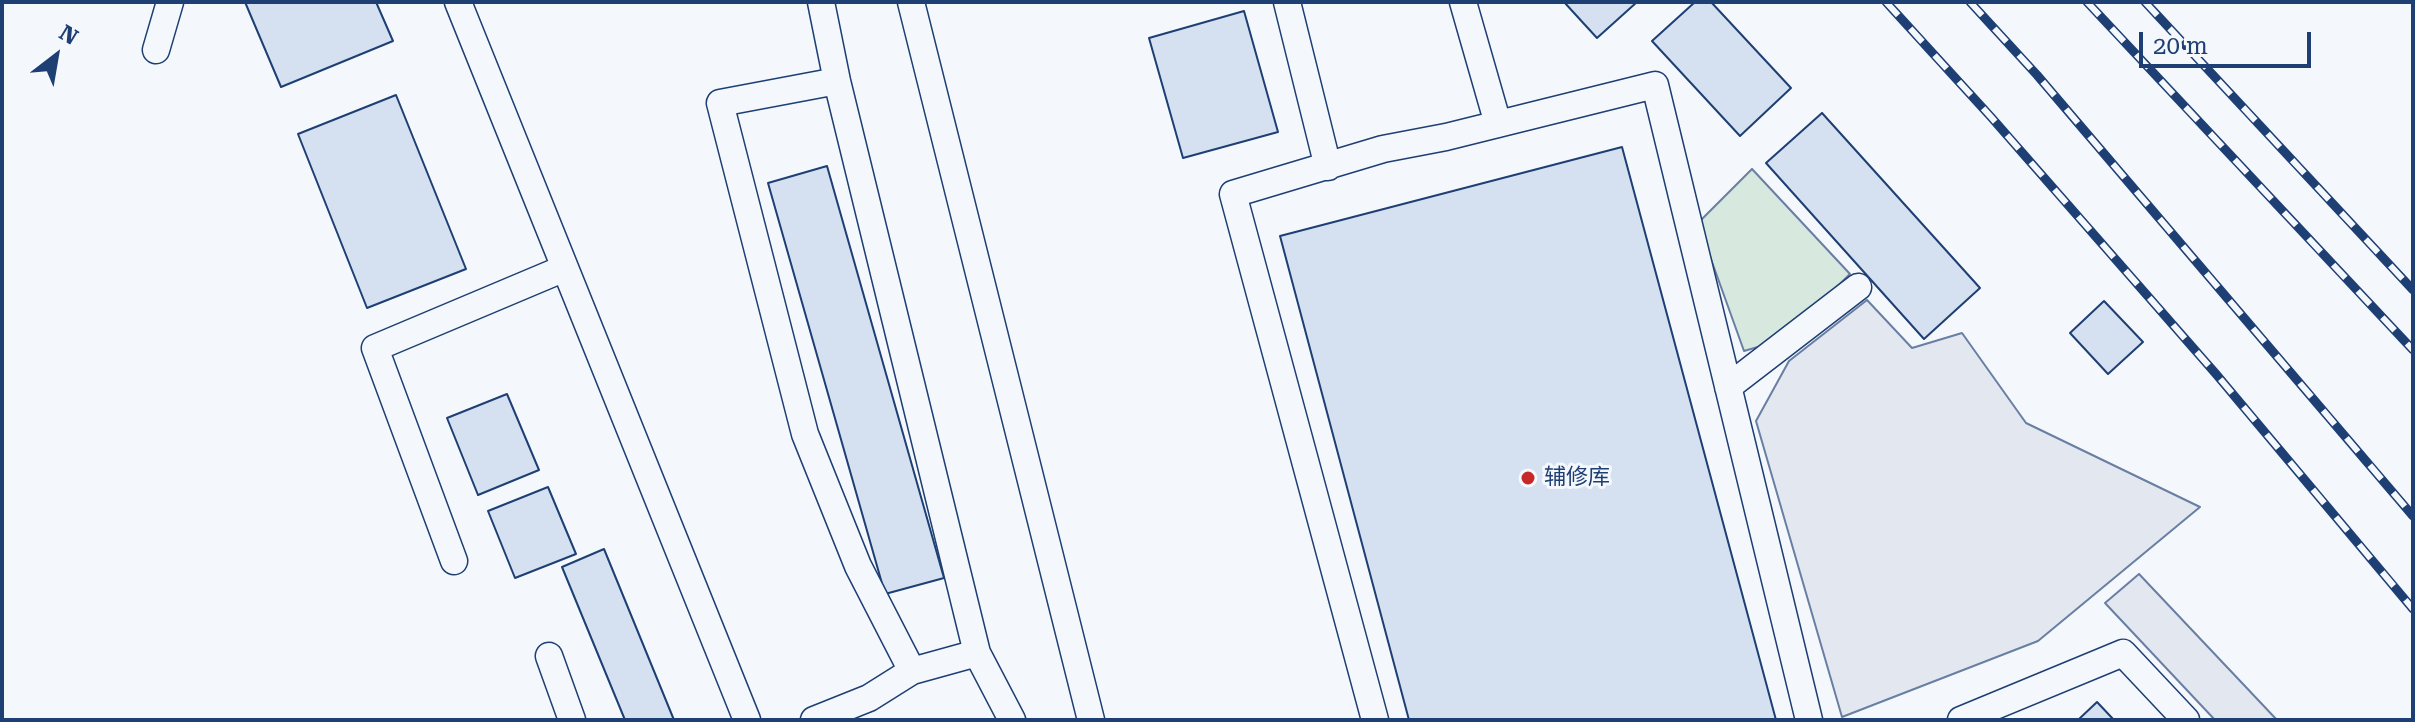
<!DOCTYPE html>
<meta charset="utf-8">
<style>
body{margin:0}
#map{position:relative;width:2415px;height:722px;overflow:hidden;background:#f4f7fb;font-family:"Roboto Serif",serif}
canvas{display:block}
.frame{position:absolute;inset:0;border:4px solid #1d3f73;pointer-events:none}
.north{position:absolute;left:16px;top:16px;width:80px;height:80px;-webkit-text-stroke:6px #f4f7fb;paint-order:stroke;rotate:31deg;font-size:22px;font-weight:700;line-height:32px;text-align:center;color:#1d3f73}
.north::after{content:'';display:block;margin:auto;width:28px;height:36px;background:#1d3f73;clip-path:polygon(50% 0,100% 100%,50% 72%,0 100%)}
.scale{position:absolute;left:2139px;top:32px;width:172px;height:36px;box-sizing:border-box;border:4px solid #1d3f73;border-top:0;padding-left:10px;font-size:24px;line-height:28px;white-space:nowrap;color:#1d3f73;-webkit-text-stroke:6px #f4f7fb;paint-order:stroke}
</style>
<div id="map">
<canvas width="2415" height="722"></canvas>
<div class="frame"></div>
<div class="north">N</div>
<div class="scale">20 m</div>
</div>
<script>
const g = document.querySelector('canvas').getContext('2d');
g.lineJoin = 'round';
function fill(path, color) { g.fillStyle = color; g.fill(path, 'evenodd'); }
const poly = rows => new Path2D(rows.map(r => 'M' + r).join(''));
function strokePath(path, color, width, dash) { g.strokeStyle = color; g.lineWidth = width; g.lineCap = dash ? 'butt' : 'round'; g.setLineDash(dash || []); g.stroke(path); }
function write(font, color, halo, rows, align = 'center') {
  g.font = font + ' "Roboto Serif","Noto Sans SC",serif'; g.lineWidth = 6; g.setLineDash([]); g.textBaseline = 'middle'; g.strokeStyle = halo; g.fillStyle = color; for (const [text, x, y, turn = 0] of rows) {
    g.save(); g.translate(x, y); g.rotate((+turn || 0) * Math.PI / 180); g.textAlign = isNaN(turn) ? turn : align; if (halo) g.strokeText(text, 0, 0); g.fillText(text, 0, 0); g.restore();
  }
}
const green = poly([
 [1752,169,1850,274,1782,340,1744,351,1698,223,1752,169]
]);
const parking = poly([
 [1867,300,1912,348,1962,333,2026,423,2200,507,2038,641,1842,717,1756,421,1789,361,1867,300],
 [2139,574,2277,720,2215,720,2105,603,2139,574]
]);
const building = poly([
 [245,2,376,2,393,41,281,87,245,2],
 [1564,2,1637,2,1597,38,1564,2],
 [1695,2,1711,2,1791,88,1740,136,1652,41,1695,2],
 [1244,11,1278,132,1183,158,1149,38,1244,11],
 [396,95,466,269,367,308,298,134,396,95],
 [1822,113,1980,288,1924,339,1766,163,1822,113],
 [1622,147,1776,720,1409,720,1280,236,1622,147],
 [827,166,944,578,885,594,768,183,827,166],
 [2104,301,2143,342,2108,374,2070,333,2104,301],
 [507,394,539,470,478,495,447,418,507,394],
 [548,487,576,554,515,578,488,511,548,487],
 [604,549,674,720,625,720,562,567,604,549],
 [2097,702,2114,720,2078,720,2097,702]
]);
const service = poly([
 [458,2,747,720],
 [821,2,837,81,977,653],
 [911,2,1091,720],
 [1287,2,1328,167],
 [1463,2,1498,124],
 [156,50,170,2],
 [837,81,720,103,805,434,858,566,912,671],
 [1728,387,1858,287],
 [454,561,375,348,565,268],
 [549,656,572,720],
 [814,720,869,698,912,671,977,653,1012,720],
 [1375,720,1233,194,1383,149,1446,137,1655,85,1809,720],
 [1961,720,2123,653,2186,720]
]);
const rail = poly([
 [1886,2,1991,117,2216,374,2413,609],
 [1970,2,2037,75,2413,516],
 [2087,2,2413,350],
 [2145,2,2413,290]
]);
const markers = [
 [1528,478,8,"#c62828"]
];
const poiNames = [
 ["辅修库",1544,478]
];
fill(green, '#d7e8df');
strokePath(green, '#687fa3', 2);
fill(parking, '#e3e8f0');
strokePath(parking, '#687fa3', 2);
fill(building, '#d5e0f0');
strokePath(building, '#1d3f73', 2);
strokePath(service, '#1d3f73', 29);
strokePath(service, '#f4f7fb', 26);
strokePath(rail, '#1d3f73', 9);
strokePath(rail, '#f4f7fb', 6, [18]);
for (const [x, y, r, color] of markers) { const dot = new Path2D(); dot.arc(x, y, r, 0, 2 * Math.PI); g.fillStyle = color; g.fill(dot); strokePath(dot, '#f4f7fb', 3); }
write('22px', '#1d3f73', '#f4f7fb', poiNames, 'left');
</script>
